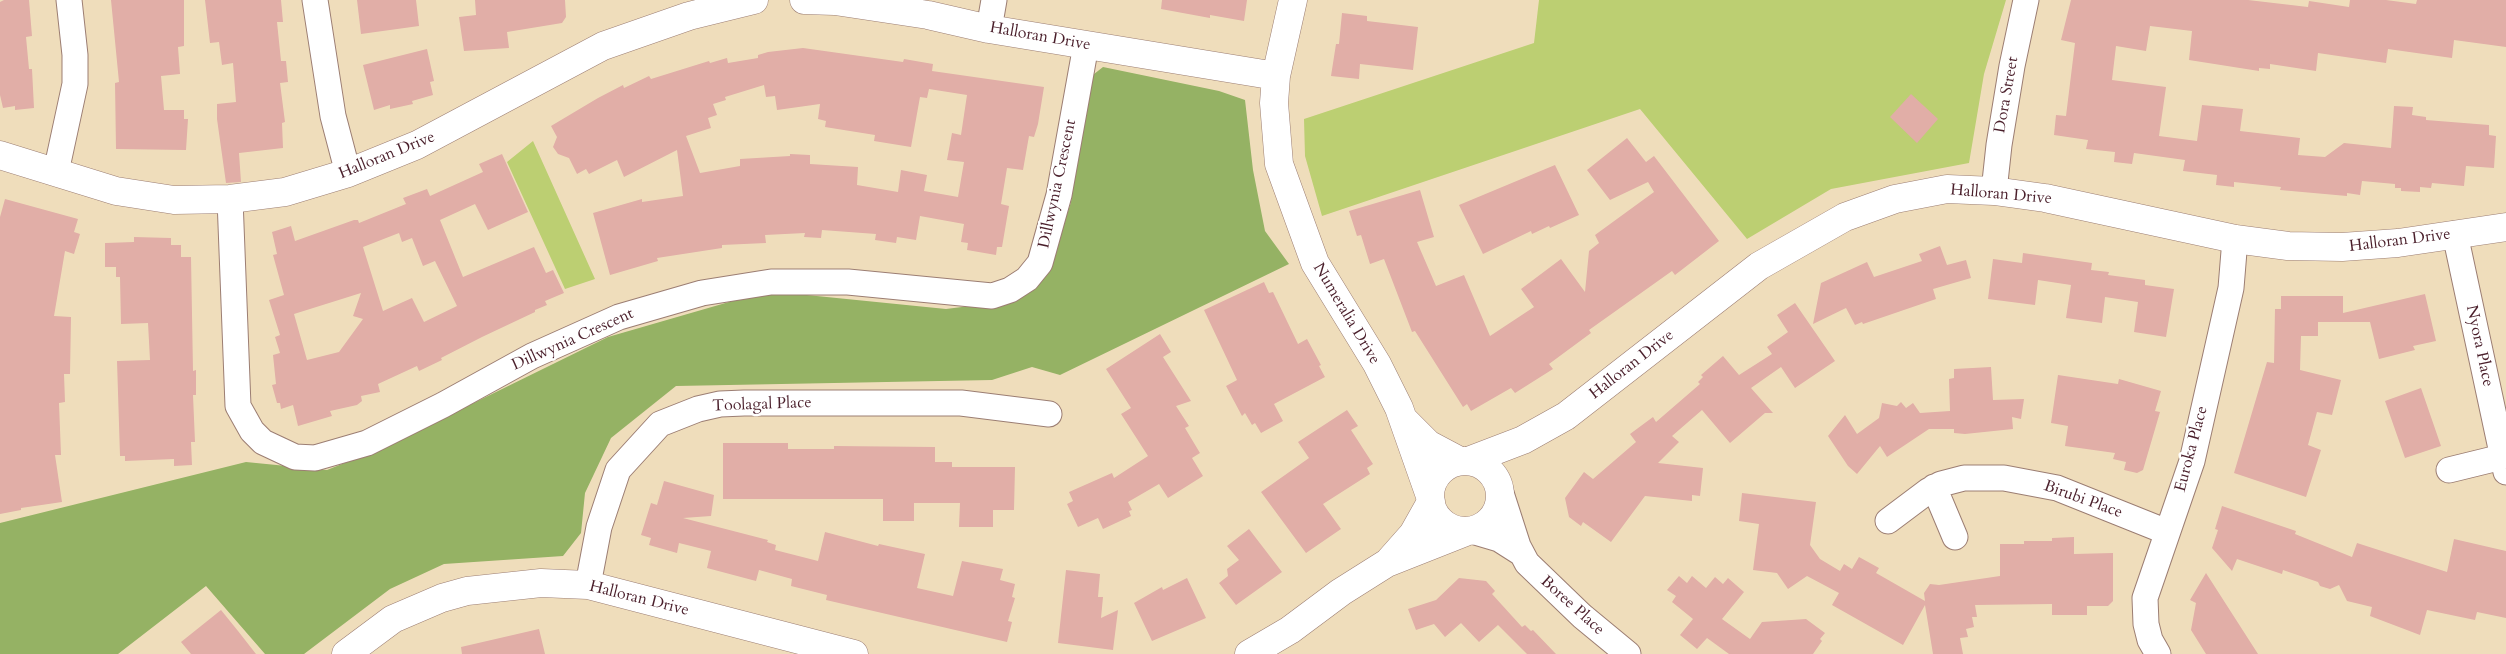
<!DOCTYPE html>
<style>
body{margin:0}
canvas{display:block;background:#efddbb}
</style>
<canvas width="2506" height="654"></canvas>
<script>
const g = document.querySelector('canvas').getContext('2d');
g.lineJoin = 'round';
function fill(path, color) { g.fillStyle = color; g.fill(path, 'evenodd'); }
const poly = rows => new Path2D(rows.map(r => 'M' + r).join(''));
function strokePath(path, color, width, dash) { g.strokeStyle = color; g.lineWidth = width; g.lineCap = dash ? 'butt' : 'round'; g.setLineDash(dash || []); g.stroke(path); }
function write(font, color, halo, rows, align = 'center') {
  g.font = font + ' Cardo,serif'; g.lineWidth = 5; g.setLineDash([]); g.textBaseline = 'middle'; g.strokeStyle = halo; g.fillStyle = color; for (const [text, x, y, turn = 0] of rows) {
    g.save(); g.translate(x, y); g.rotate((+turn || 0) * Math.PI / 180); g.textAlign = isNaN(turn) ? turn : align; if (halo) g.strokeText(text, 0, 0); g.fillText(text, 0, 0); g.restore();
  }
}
const green = poly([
 [1539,0,2006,0,1984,74,1969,163,1831,189,1747,239,1640,109,1322,216,1305,156,1304,119,1534,43],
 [533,141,595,279,565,289,507,162]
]);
const forest = poly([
 [1103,67,1219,91,1245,100,1253,170,1265,231,1289,264,1060,375,1032,367,992,380,676,386,611,438,585,493,581,533,563,556,444,564,390,589,304,654,265,654,206,586,118,654,0,654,0,523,246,462,327,470,382,448,608,337,767,291,946,309,1017,300,1049,271,1071,202,1089,78]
]);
const building = poly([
 [4,0,29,0,32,36,26,37,29,69,32,69,34,108,15,110,15,106,3,108,0,95,0,2],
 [111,0,184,0,184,46,178,47,180,74,161,76,164,110,184,110,184,119,188,119,186,150,116,149,115,83,119,82],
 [205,0,281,0,283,22,277,22,281,61,286,61,288,82,280,83,285,122,282,123,283,148,239,153,241,182,226,183,217,119,217,104,236,102,233,63,222,65,219,42,210,43],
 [357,0,416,0,419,26,361,34],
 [475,0,565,0,566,17,562,23,507,32,509,48,464,51,459,17,476,15],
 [1162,0,1247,0,1244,21,1210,15,1210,18,1161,9],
 [2071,0,2248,0,2308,7,2309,1,2349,7,2350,0,2386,0,2416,4,2417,0,2506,0,2506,47,2454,40,2452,58,2388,49,2386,63,2318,53,2316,71,2270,64,2270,69,2259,68,2259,71,2189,60,2192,31,2150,26,2146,51,2116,46,2112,80,2166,87,2159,136,2197,141,2202,105,2243,109,2240,131,2300,138,2298,155,2325,157,2344,143,2391,148,2394,106,2413,107,2412,115,2426,117,2426,120,2489,125,2489,135,2496,136,2494,168,2466,166,2464,186,2432,183,2431,188,2420,187,2420,192,2401,191,2401,188,2395,188,2395,184,2362,181,2360,195,2347,193,2347,196,2280,190,2281,187,2234,182,2234,187,2216,185,2217,175,2183,171,2185,160,2134,153,2132,164,2114,162,2115,152,2086,149,2088,140,2054,135,2056,115,2066,116,2075,43,2061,40],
 [1342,13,1367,16,1367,21,1418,27,1413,70,1360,64,1359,79,1331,76,1336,44,1339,44],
 [803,48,903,62,904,59,933,64,932,71,1044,87,1038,124,1034,137,1029,136,1023,170,1007,168,1001,204,1009,206,1002,247,997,247,996,255,967,250,968,243,961,242,964,224,920,216,916,240,897,237,896,243,875,240,876,234,822,230,821,238,804,237,805,233,765,235,766,243,722,245,722,248,657,258,658,261,610,275,593,213,642,199,642,202,683,196,677,150,624,177,617,160,589,174,586,169,577,174,569,158,558,154,553,147,557,137,551,126,598,98,623,85,624,88,649,76,651,79,709,61,710,63,727,58,728,63,758,58,758,55,768,52],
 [764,85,766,97,775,96,777,110,820,104,818,119,826,121,825,127,875,135,874,141,911,147,920,97,927,98,929,89,967,95,961,135,952,133,947,160,964,162,958,197,924,191,927,175,901,170,898,192,857,185,858,167,810,164,810,155,790,154,790,156,740,159,740,166,700,173,686,136,711,128,708,118,717,115,713,104,726,100,725,97],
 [427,49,434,81,430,82,433,95,412,101,413,104,390,109,390,105,374,110,363,65],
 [1911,94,1938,119,1917,143,1890,117],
 [1627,138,1646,162,1654,156,1719,241,1675,275,1672,271,1589,330,1591,333,1549,364,1553,369,1515,393,1511,388,1471,411,1467,404,1463,407,1415,331,1412,332,1384,259,1370,264,1361,235,1357,236,1349,211,1420,190,1434,237,1417,242,1436,286,1464,275,1490,336,1534,307,1521,289,1561,259,1585,292,1589,251,1599,243,1595,235,1654,192,1648,182,1610,200,1587,170],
 [502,154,528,212,488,230,475,204,440,220,463,277,534,247,546,273,553,270,564,293,545,301,547,305,535,310,535,312,482,337,441,358,442,360,419,371,417,366,378,384,380,392,361,396,362,401,357,405,330,411,332,416,298,426,293,405,281,409,280,403,277,403,272,385,276,384,273,355,280,353,275,337,280,335,269,300,284,295,273,255,277,254,272,232,291,226,295,241,354,220,358,220,359,223,406,204,403,198,427,189,430,196,483,172,479,164],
 [399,233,402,242,412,238,423,266,435,261,457,306,424,322,412,298,383,311,363,247],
 [361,293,353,316,363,319,339,352,307,360,294,314],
 [1555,165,1579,215,1550,228,1549,226,1532,234,1531,231,1483,254,1459,205],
 [5,199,78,219,74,232,80,234,74,254,65,251,54,316,71,317,70,374,64,374,65,402,59,403,61,455,55,455,62,502,21,508,21,510,0,514,0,217],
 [134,237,171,238,171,245,181,245,181,257,191,257,193,371,196,370,196,395,193,395,195,442,191,442,192,465,174,466,174,459,125,461,125,456,120,456,117,361,150,360,148,323,121,324,120,277,116,277,116,267,105,267,105,243,134,242],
 [1940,246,1947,265,1966,260,1971,278,1933,289,1936,299,1863,324,1862,322,1855,325,1846,308,1813,324,1821,283,1867,262,1874,277,1922,261,1919,254],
 [2023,253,2092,263,2091,270,2109,272,2108,275,2145,280,2145,285,2174,289,2166,337,2134,332,2138,302,2105,297,2102,323,2066,318,2071,285,2038,280,2035,305,1988,299,1993,259,2022,263],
 [1264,282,1269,293,1273,292,1298,344,1307,339,1321,365,1319,366,1325,377,1274,404,1283,421,1261,433,1255,423,1252,425,1245,413,1242,416,1226,386,1237,380,1204,310],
 [2425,294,2436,341,2413,346,2415,350,2379,359,2370,322,2318,322,2318,336,2301,336,2300,370,2341,380,2332,415,2317,412,2308,445,2321,450,2306,497,2234,473,2267,362,2274,363,2275,309,2281,309,2281,296,2343,296,2343,313],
 [1795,303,1835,361,1795,388,1781,367,1751,388,1773,413,1765,413,1730,443,1702,410,1672,436,1679,442,1658,463,1703,468,1700,496,1692,495,1692,501,1645,496,1611,542,1583,522,1581,526,1569,517,1565,498,1584,472,1593,479,1636,442,1630,434,1653,417,1656,422,1700,384,1698,382,1703,377,1701,375,1723,356,1739,375,1772,354,1767,347,1788,332,1777,315],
 [1160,334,1171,352,1163,357,1191,401,1176,406,1189,426,1185,428,1200,453,1192,458,1203,476,1168,498,1159,484,1128,502,1132,510,1129,511,1131,516,1103,529,1098,518,1078,527,1067,504,1073,501,1069,492,1112,473,1114,478,1148,456,1121,414,1131,408,1106,369],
 [1991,367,1993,400,2024,399,2021,419,2012,417,2013,429,1965,434,1954,433,1954,429,1929,429,1887,457,1880,446,1857,474,1848,466,1828,436,1845,415,1857,434,1879,418,1882,403,1897,406,1901,402,1906,408,1913,403,1920,413,1950,411,1949,379,1954,378,1954,369],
 [2058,375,2118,384,2119,379,2161,391,2155,411,2160,412,2143,470,2137,473,2124,470,2126,462,2113,459,2115,453,2065,446,2068,426,2051,423],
 [2421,388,2441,446,2405,458,2385,401],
 [1347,410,1358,426,1351,430,1373,464,1367,468,1370,474,1323,504,1341,529,1306,553,1261,492,1309,458,1298,442],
 [723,443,788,443,788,449,834,449,834,446,935,447,935,462,952,462,952,467,1015,467,1014,510,993,510,993,527,959,527,960,503,914,503,914,521,883,521,883,499,723,499],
 [664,481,714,495,711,516,683,518,768,540,767,542,776,545,775,550,818,561,825,532,878,546,879,544,925,554,917,588,953,596,962,561,1003,569,1000,580,1015,584,1012,597,1015,598,1008,621,1012,622,1007,642,826,600,827,595,791,586,792,579,759,570,756,581,707,568,711,551,679,543,677,553,649,545,651,538,641,535,651,503,657,505],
 [1742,493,1816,502,1810,545,1820,559,1840,571,1844,564,1852,569,1859,557,1879,568,1876,573,1925,601,1924,593,1930,584,1939,585,2000,576,2000,544,2024,544,2024,541,2052,541,2052,538,2074,537,2074,554,2113,553,2113,601,2108,606,2087,606,2087,615,2052,615,2052,604,1975,605,1977,617,1972,617,1974,627,1966,629,1968,637,1960,638,1963,654,1933,654,1925,605,1903,645,1832,605,1839,593,1807,576,1788,589,1777,573,1753,570,1759,524,1739,521],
 [2222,506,2296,531,2295,534,2352,557,2357,543,2447,572,2454,539,2506,551,2506,618,2477,612,2475,620,2427,610,2420,635,2370,616,2372,607,2347,601,2339,585,2330,589,2320,586,2318,582,2283,570,2282,574,2237,559,2232,571,2212,548,2218,530,2215,529],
 [1249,529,1282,572,1236,605,1219,583,1228,576,1227,569,1239,560,1227,546],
 [1066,570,1100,574,1098,597,1103,597,1101,618,1118,610,1113,650,1058,643],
 [2206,573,2258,654,2206,654,2191,630,2196,603,2190,600],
 [1679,576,1687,583,1692,576,1706,588,1715,577,1723,584,1728,578,1744,592,1722,619,1750,639,1762,622,1806,619,1825,633,1820,639,1822,641,1813,654,1729,654,1707,638,1697,649,1680,635,1693,619,1672,602,1676,596,1667,590],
 [1187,578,1206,618,1152,641,1134,603,1162,587,1163,590],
 [1459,578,1486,581,1495,591,1492,594,1522,627,1525,625,1531,631,1533,630,1556,654,1527,654,1498,625,1479,642,1461,623,1445,637,1434,624,1416,630,1408,609,1436,600],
 [221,610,238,631,256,654,191,654,181,642],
 [539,629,545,654,462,654,461,647]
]);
const minor = poly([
 [315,0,333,116,348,173],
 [989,29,994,0],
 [56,172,75,84,75,55,69,0],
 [1994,191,1999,145,2012,66,2026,0],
 [230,199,238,406,252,431,263,442,295,457,315,458,367,443,443,405,532,356,619,317,702,293,771,282,848,282,992,296,1010,290,1027,279,1040,263,1059,195,1086,45],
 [2455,234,2506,472],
 [2449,470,2502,457],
 [1934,487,1955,537],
 [1500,490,1518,546,1527,563,1582,616,1628,654],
 [1888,521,1928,491,1941,484,1964,478,2004,478,2057,488,2167,532],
 [1472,531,1499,539,1521,553],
 [588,585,599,527,618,470,660,424,698,409,720,404,744,403,961,403,1049,414],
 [2158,654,2150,640,2146,624,2145,598,2192,461,2231,288,2235,239]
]);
const tertiary = poly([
 [804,0,835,1,928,15,989,29,1276,76],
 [1293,0,1276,76,1274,103,1279,164,1315,263,1377,364,1399,408,1430,496],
 [0,155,116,191,174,200,230,199,285,192,348,173,417,145,603,46,689,16,754,0],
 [1404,420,1428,444,1460,461],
 '1430 496a35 35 0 1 1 70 0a35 35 0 1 1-70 0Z',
 [1468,461,1523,440,1566,416,1759,266,1845,217,1895,199,1947,189,1994,191,2045,198,2235,239,2288,246,2342,247,2398,243,2506,227],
 [1390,560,1413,534,1431,502],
 [346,654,393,619,442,598,467,591,541,583,588,585,854,654],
 [1249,654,1290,630,1341,592,1387,563,1468,531]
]);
const streetNames = [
 ["Halloran Drive",1040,37,10],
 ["Dora Street",2007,95,-80],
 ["Halloran Drive",387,156,-22],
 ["Dillwynia Crescent",1058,184,-78],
 ["Halloran Drive",2001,195,5],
 ["Halloran Drive",2400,241,-7],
 ["Numeralia Drive",1346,314,59],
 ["Dillwynia Crescent",573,340,-24],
 ["Nyora Place",2479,346,78],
 ["Halloran Drive",1632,365,-38],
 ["Toolagal Place",762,405,-2],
 ["Euroka Place",2192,449,-75],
 ["Birubi Place",2083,500,20],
 ["Halloran Drive",639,599,14],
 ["Boree Place",1572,606,42]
];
fill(green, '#bccf72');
fill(forest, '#95b264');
fill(building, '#e1aea7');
strokePath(minor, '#9c7e73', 27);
strokePath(tertiary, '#9c7e73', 29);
strokePath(minor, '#fff', 25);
strokePath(tertiary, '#fff', 28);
write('16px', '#4a1f2b', '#fff', streetNames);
</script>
